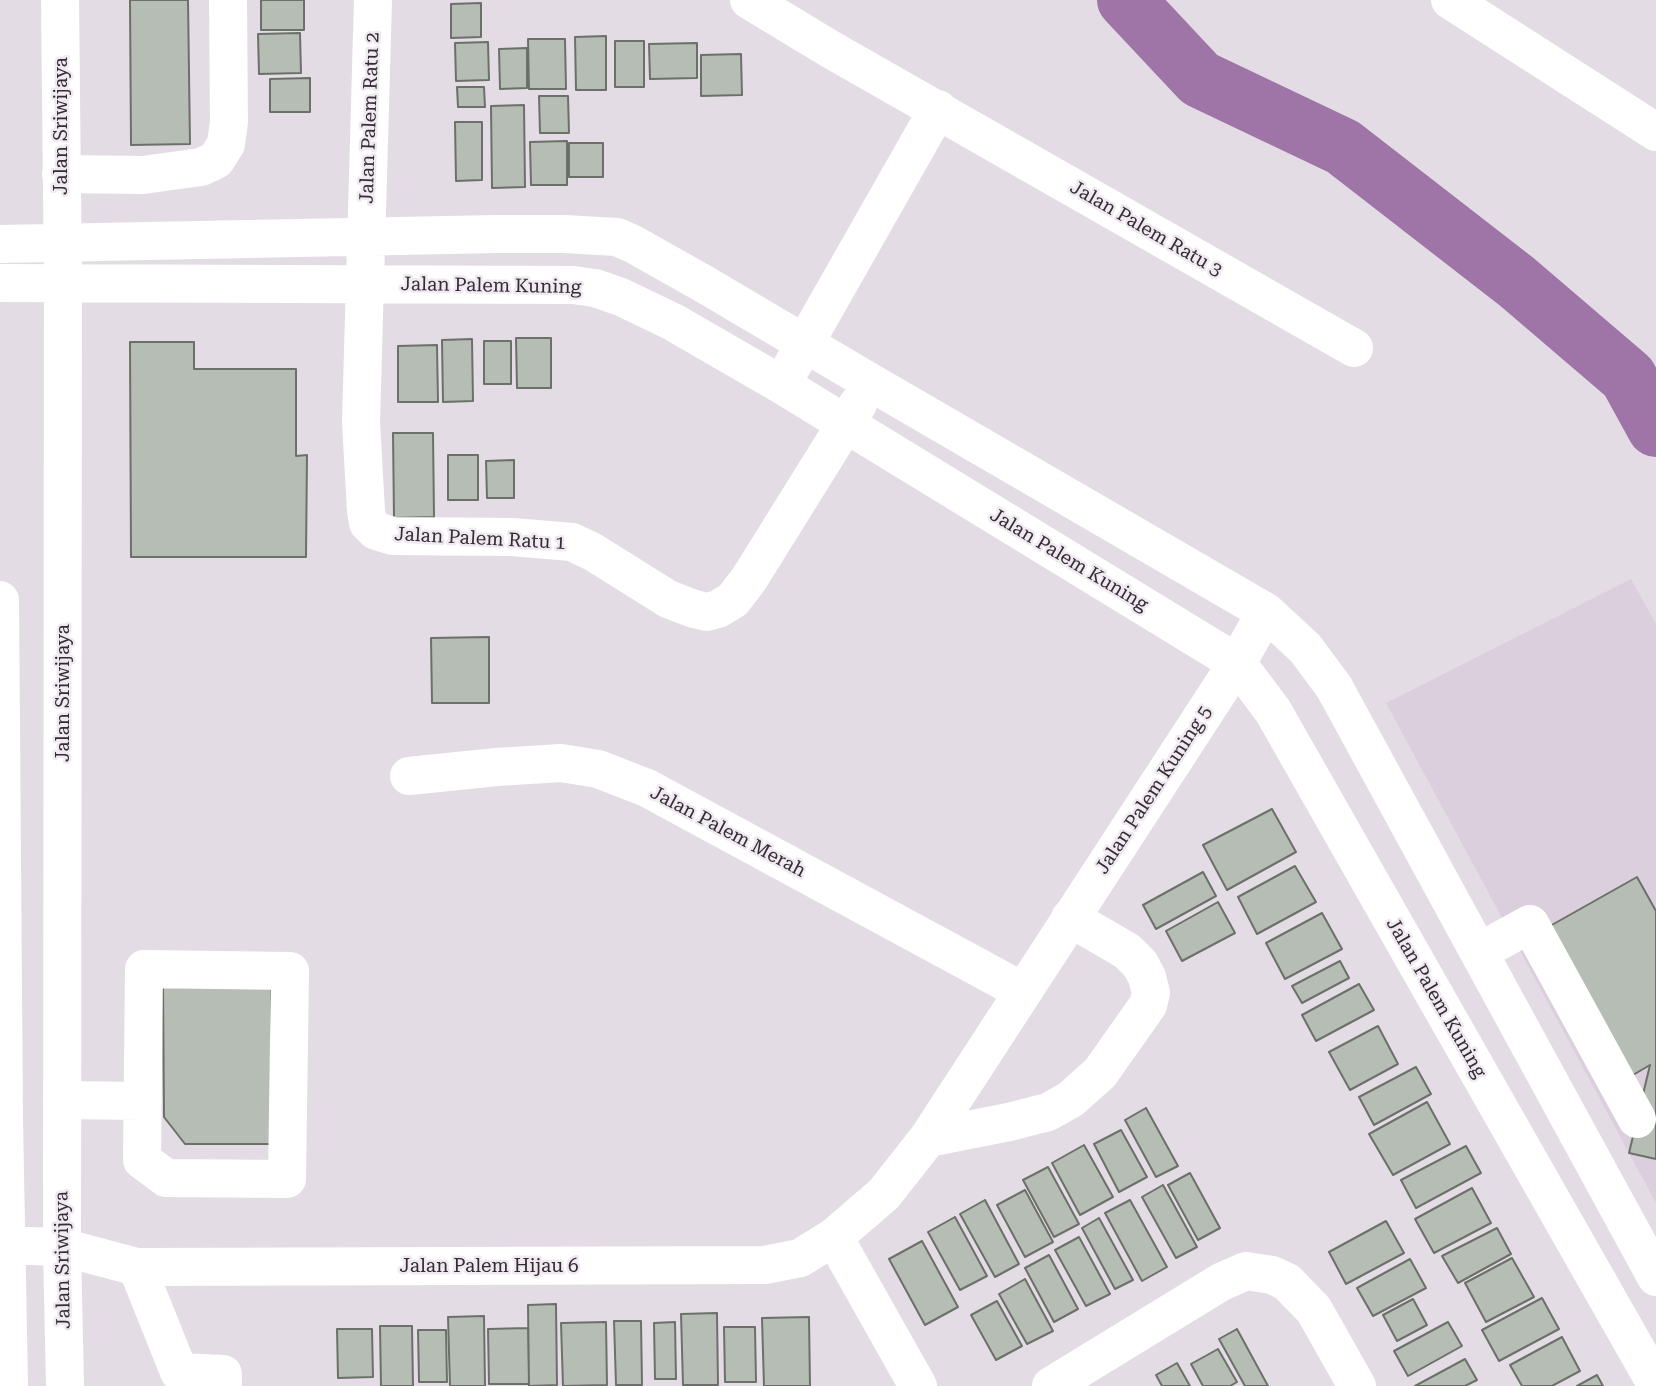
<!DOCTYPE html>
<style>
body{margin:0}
canvas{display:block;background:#e4dce5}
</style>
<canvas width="1656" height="1386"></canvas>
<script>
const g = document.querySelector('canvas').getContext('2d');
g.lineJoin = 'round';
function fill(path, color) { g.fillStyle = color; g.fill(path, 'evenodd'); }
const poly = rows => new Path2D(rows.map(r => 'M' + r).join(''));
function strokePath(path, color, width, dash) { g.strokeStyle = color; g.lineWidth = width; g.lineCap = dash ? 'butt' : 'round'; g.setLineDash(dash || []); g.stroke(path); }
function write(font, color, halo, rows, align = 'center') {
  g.font = font + ' "Roboto Serif",serif'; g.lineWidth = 5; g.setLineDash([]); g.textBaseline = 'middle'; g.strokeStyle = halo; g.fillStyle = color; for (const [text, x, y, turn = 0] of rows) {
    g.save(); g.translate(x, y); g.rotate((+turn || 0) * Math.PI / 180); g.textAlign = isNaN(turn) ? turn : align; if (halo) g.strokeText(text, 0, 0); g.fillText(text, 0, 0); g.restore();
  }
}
const built = poly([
 [1631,579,1656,624,1656,1203,1386,703]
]);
const river = poly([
 [1126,0,1200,79,1343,147,1517,282,1628,377,1656,428]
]);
const building = poly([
 [130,0,188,0,190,144,131,145,130,0],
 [261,0,304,0,304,30,261,30,261,0],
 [481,3,481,37,451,38,451,4,481,3],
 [300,33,301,73,259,74,258,34,300,33],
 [606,36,606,90,576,90,575,37,606,36],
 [528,39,565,39,566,89,529,89,528,39],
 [615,41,644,41,644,87,615,87,615,41],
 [488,42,489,80,456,81,455,43,488,42],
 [697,43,697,78,650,79,649,44,697,43],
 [527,48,527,88,500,89,499,49,527,48],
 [741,54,742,95,701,96,701,55,741,54],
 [310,78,310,112,270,112,270,79,310,78],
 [457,87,484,87,485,107,458,107,457,87],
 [539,96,568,96,569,133,540,133,539,96],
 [524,105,525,187,492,188,491,106,524,105],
 [455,122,482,122,482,180,456,181,455,122],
 [567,141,567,185,531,185,530,142,567,141],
 [569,143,603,143,603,177,569,177,569,143],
 [516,338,551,338,551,388,517,388,516,338],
 [472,339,473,401,443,402,442,340,472,339],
 [484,341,511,341,511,384,484,384,484,341],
 [130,342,194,342,194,369,296,369,296,456,307,455,306,557,131,557,130,342],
 [437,345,438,402,398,402,398,346,437,345],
 [393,433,433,433,434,517,394,518,393,433],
 [448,455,478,455,478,500,448,500,448,455],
 [514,460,514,498,487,498,486,461,514,460],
 [489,637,489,703,432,703,431,638,489,637],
 [1272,809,1296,852,1227,890,1203,845,1272,809],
 [1295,866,1316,902,1257,934,1238,897,1295,866],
 [1203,872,1216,896,1156,929,1143,905,1203,872],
 [1637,877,1656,911,1656,1159,1629,1153,1650,1065,1633,1075,1550,926,1637,877],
 [1218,902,1235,933,1182,961,1166,931,1218,902],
 [1322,913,1342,949,1285,979,1266,943,1322,913],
 [1340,961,1349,978,1302,1003,1292,986,1340,961],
 [1359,984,1374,1010,1316,1041,1302,1015,1359,984],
 [271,986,272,1144,185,1144,164,1117,163,987,271,986],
 [1378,1026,1398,1064,1350,1090,1329,1052,1378,1026],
 [1416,1067,1431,1094,1374,1125,1359,1097,1416,1067],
 [1427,1102,1450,1144,1393,1175,1369,1134,1427,1102],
 [1146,1108,1178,1166,1156,1177,1125,1120,1146,1108],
 [1121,1130,1147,1177,1119,1192,1094,1144,1121,1130],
 [1084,1145,1113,1197,1080,1215,1052,1163,1084,1145],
 [1466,1146,1481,1173,1416,1208,1401,1180,1466,1146],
 [1048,1167,1079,1224,1054,1237,1023,1180,1048,1167],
 [1190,1173,1220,1228,1198,1240,1168,1185,1190,1173],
 [1163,1185,1197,1247,1176,1258,1142,1197,1163,1185],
 [1472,1188,1491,1223,1434,1253,1415,1219,1472,1188],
 [1025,1190,1053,1242,1025,1257,997,1205,1025,1190],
 [985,1200,1019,1264,995,1277,960,1214,985,1200],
 [1130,1200,1167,1267,1142,1281,1105,1213,1130,1200],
 [955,1217,987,1276,960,1290,928,1232,955,1217],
 [1099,1218,1133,1280,1115,1289,1082,1228,1099,1218],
 [1386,1221,1404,1253,1346,1284,1329,1252,1386,1221],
 [1497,1228,1511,1254,1458,1283,1442,1256,1497,1228],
 [1079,1237,1110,1294,1086,1306,1055,1250,1079,1237],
 [922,1241,958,1307,925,1325,889,1259,922,1241],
 [1049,1255,1078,1309,1054,1322,1025,1268,1049,1255],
 [1512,1258,1534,1297,1486,1322,1465,1283,1512,1258],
 [1410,1259,1426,1288,1373,1316,1357,1288,1410,1259],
 [1025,1279,1053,1331,1027,1344,999,1294,1025,1279],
 [1542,1298,1559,1329,1499,1361,1482,1330,1542,1298],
 [1413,1299,1427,1325,1397,1341,1383,1315,1413,1299],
 [997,1301,1022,1346,996,1360,971,1315,997,1301],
 [556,1304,557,1385,529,1386,528,1305,556,1304],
 [717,1313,718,1385,683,1385,681,1314,717,1313],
 [484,1316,485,1386,450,1386,448,1317,484,1316],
 [809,1317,810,1386,764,1386,762,1318,809,1317],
 [614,1321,641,1321,642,1385,616,1385,614,1321],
 [606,1322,607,1385,563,1386,561,1323,606,1322],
 [675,1322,676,1379,655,1379,654,1323,675,1322],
 [1448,1322,1462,1346,1408,1376,1394,1351,1448,1322],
 [380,1326,412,1326,413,1386,381,1386,380,1326],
 [724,1327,755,1327,756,1382,725,1382,724,1327],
 [528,1328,529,1384,489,1384,488,1329,528,1328],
 [337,1329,372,1329,373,1377,338,1378,337,1329],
 [1237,1329,1268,1386,1245,1386,1219,1339,1237,1329],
 [418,1330,446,1330,447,1382,419,1382,418,1330],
 [1562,1337,1580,1371,1552,1386,1522,1386,1510,1365,1562,1337],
 [1218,1349,1237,1382,1230,1386,1203,1386,1191,1364,1218,1349],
 [1465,1359,1477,1380,1465,1386,1415,1386,1465,1359],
 [1177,1363,1190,1386,1162,1386,1156,1375,1177,1363],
 [1597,1375,1603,1386,1577,1386,1597,1375]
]);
const minor = poly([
 [60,0,63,283,62,1247,65,1386],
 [373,0,361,422,366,511,368,523,376,531,393,536,512,537,572,542,593,552,668,599,694,609,707,612,718,609,733,600,749,579,858,404],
 [749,0,830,49,1354,348],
 [1450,0,1656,132],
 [61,174,143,175,201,167,216,160,226,144,229,122,228,0],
 [0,244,497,234,564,234,617,237,633,244,704,284,870,382,1266,612,1305,648,1334,687,1656,1277],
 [0,283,573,285,595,288,621,297,673,322,782,385,1237,663,1273,711,1656,1384],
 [792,366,938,109],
 [0,600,4,1119,9,1386],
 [409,776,497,767,561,763,598,769,647,788,1022,991],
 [1479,952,1530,924,1637,1119],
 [144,969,290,971,287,1179,166,1178,142,1160,144,969],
 [62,1100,143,1101],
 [928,1138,1009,1122,1048,1112,1071,1099,1100,1073,1148,1005,1151,993,1147,977,1140,964,1127,951,1070,918],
 [834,1237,918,1386],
 [0,1245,62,1247,137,1267,145,1267,765,1265,800,1258,834,1237,884,1194,928,1138,1237,663,1266,612],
 [137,1267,179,1372,223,1374,223,1386],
 [1051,1386,1221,1282,1246,1271,1272,1275,1287,1282,1314,1310,1357,1386]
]);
const streetNames = [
 ["Jalan Palem Ratu 2",370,118,-88],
 ["Jalan Sriwijaya",61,126,-90],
 ["Jalan Palem Ratu 3",1146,229,30],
 ["Jalan Palem Kuning",491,286,1],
 ["Jalan Palem Ratu 1",480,539,3],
 ["Jalan Palem Kuning",1069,560,31],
 ["Jalan Sriwijaya",63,693,-90],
 ["Jalan Palem Kuning 5",1154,790,-57],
 ["Jalan Palem Merah",728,832,28],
 ["Jalan Palem Kuning",1436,998,60],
 ["Jalan Sriwijaya",63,1260,-91],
 ["Jalan Palem Hijau 6",489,1266]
];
fill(built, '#dccfdd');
strokePath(river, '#9f74a6', 58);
fill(building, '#b6bdb4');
strokePath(building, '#6b7169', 2);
strokePath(minor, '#fff', 38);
write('19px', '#312d31', '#f1e9f2', streetNames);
</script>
